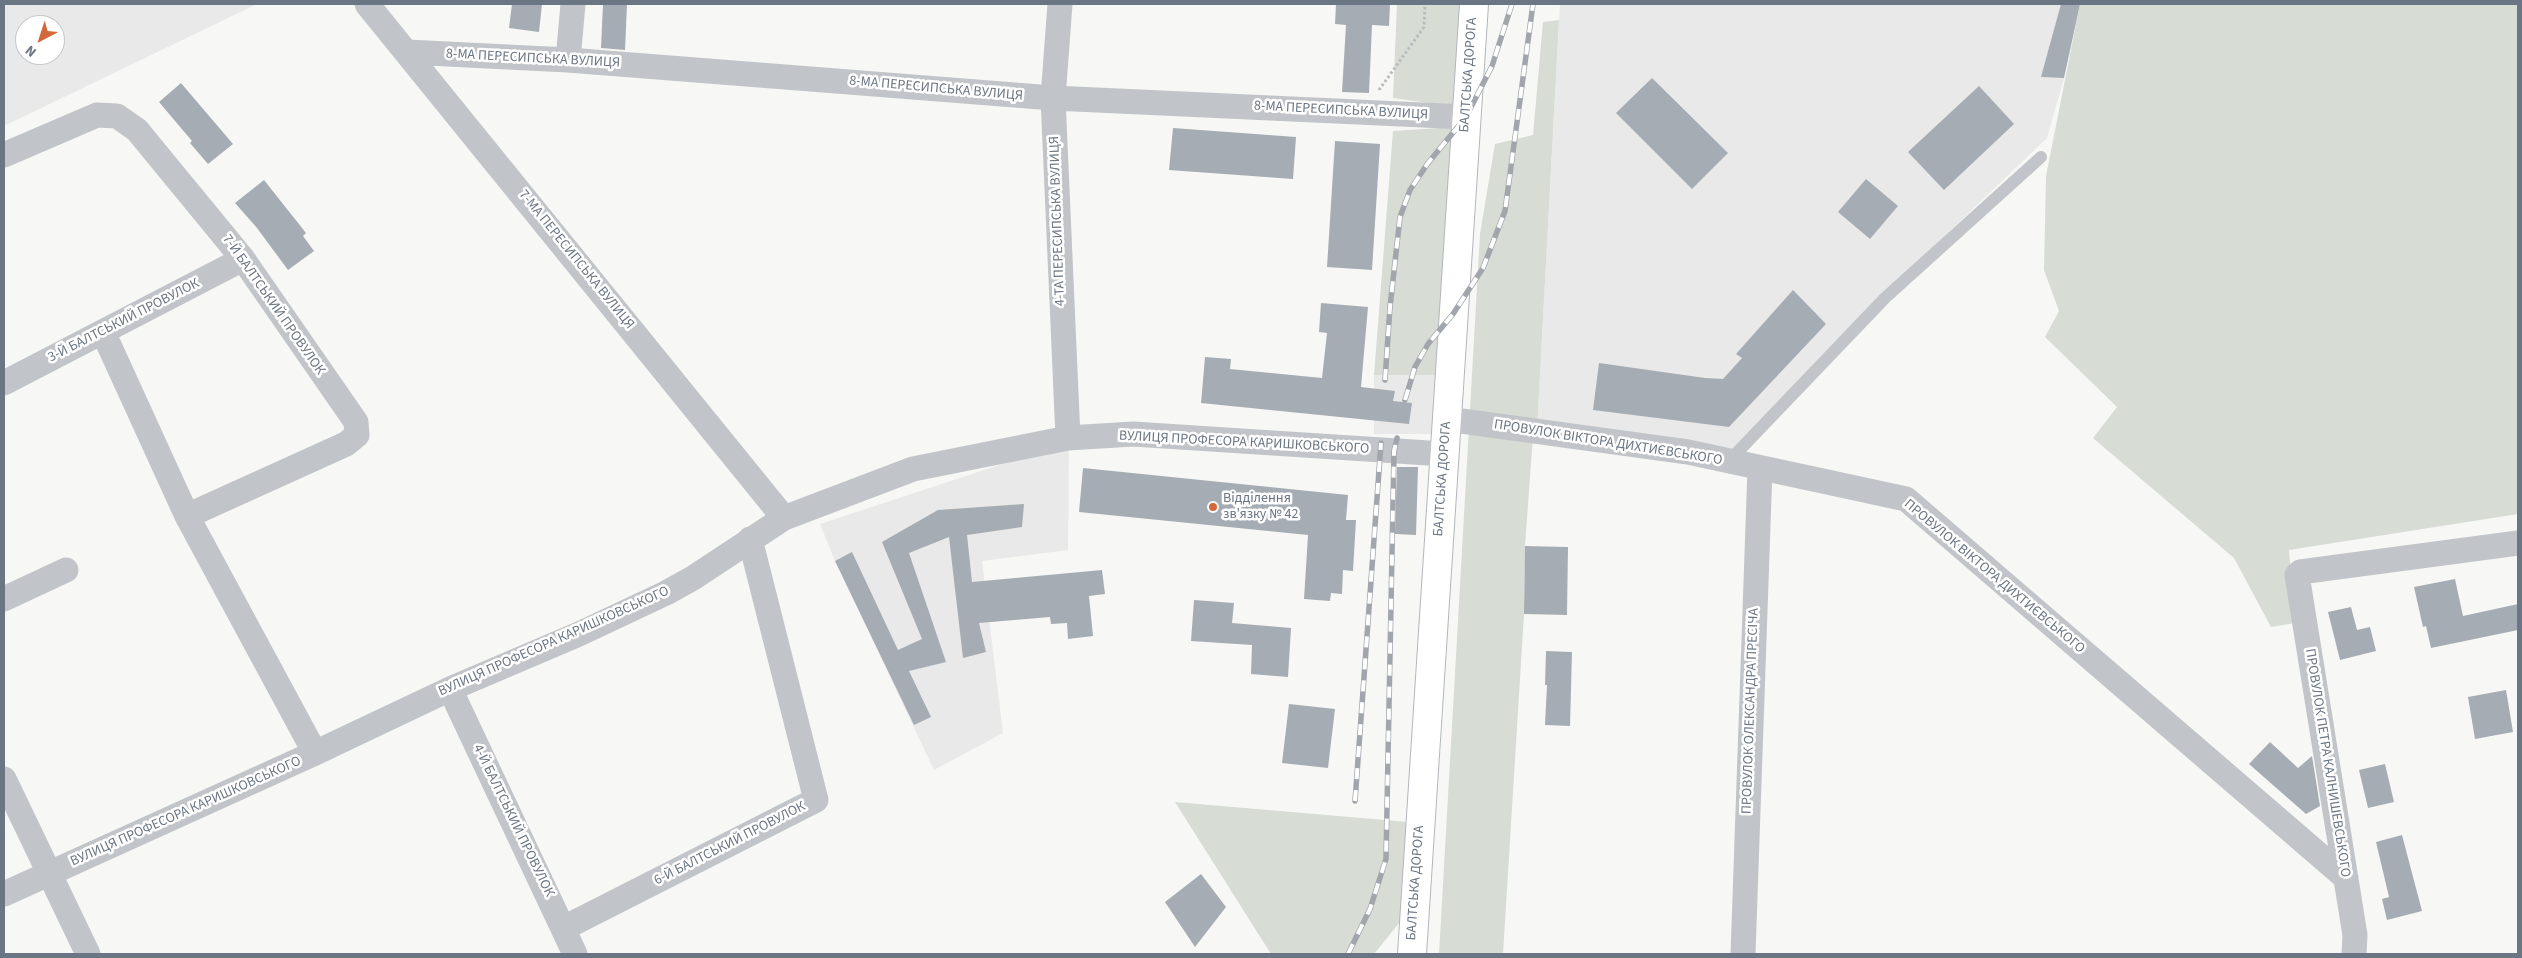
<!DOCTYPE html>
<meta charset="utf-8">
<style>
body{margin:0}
#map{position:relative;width:2522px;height:958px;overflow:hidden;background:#f7f8f5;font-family:"Source Sans 3",sans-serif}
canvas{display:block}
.frame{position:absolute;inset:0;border:5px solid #6a7683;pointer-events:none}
.north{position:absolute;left:15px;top:15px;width:50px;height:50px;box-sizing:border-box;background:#fff;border:1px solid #c3c8cd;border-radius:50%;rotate:220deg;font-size:14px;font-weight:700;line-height:20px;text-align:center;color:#6a7683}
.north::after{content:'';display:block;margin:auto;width:18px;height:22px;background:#d2683b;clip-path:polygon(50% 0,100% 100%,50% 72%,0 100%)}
</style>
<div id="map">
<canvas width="2522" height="958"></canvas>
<div class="frame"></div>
<div class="north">N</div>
</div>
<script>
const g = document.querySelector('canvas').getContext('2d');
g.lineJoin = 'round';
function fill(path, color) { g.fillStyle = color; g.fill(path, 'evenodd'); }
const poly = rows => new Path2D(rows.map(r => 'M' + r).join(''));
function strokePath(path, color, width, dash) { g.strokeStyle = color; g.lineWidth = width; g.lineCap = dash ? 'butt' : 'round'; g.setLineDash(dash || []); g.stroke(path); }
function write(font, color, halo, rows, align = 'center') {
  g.font = font + ' "Source Sans 3",sans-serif'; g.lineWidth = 5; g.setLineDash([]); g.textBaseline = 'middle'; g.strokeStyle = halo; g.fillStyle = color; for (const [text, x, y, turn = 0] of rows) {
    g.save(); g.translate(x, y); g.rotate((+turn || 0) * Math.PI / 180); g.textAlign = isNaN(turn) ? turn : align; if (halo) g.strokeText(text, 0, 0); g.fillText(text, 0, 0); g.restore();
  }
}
const built = poly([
 [4,4,257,4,4,126],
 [25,25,55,25,55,55,25,55],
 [1560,4,2080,4,2064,78,2047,138,1884,294,1728,457,1537,430],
 [1374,375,1436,375,1436,434,1374,434],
 [1069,442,1068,550,982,561,1003,733,934,770,835,561,820,524]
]);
const green = poly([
 [1397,4,1461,4,1456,107,1393,98],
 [2080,4,2518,4,2518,514,2289,550,2295,623,2271,627,2234,558,2093,438,2117,407,2045,337,2059,311,2044,270,2046,176],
 [1559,20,1537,430,1533,436,1525,546,1524,614,1503,954,1439,954,1480,234,1495,144,1533,135,1543,22],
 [1453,127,1436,375,1374,375,1393,131],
 [1175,802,1408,822,1404,917,1374,954,1271,954]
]);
const building = poly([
 [512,4,542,4,539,32,509,28],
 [603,4,627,4,625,50,601,48],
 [1336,4,1390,4,1389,26,1372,25,1369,93,1342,92,1346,25,1335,24],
 [2061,4,2080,4,2064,78,2041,77],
 [1652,78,1728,153,1692,189,1616,113],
 [181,83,233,144,208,164,190,143,192,141,159,102],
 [1979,86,2014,124,1944,190,1908,152],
 [1173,128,1296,137,1293,179,1169,170],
 [1335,141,1380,144,1372,270,1327,267],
 [1866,179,1898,206,1870,239,1838,212],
 [264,180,306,233,303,236,314,251,288,270,257,228,235,203],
 [1793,290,1826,324,1729,427,1593,410,1599,363,1705,378,1723,379,1742,358,1736,354],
 [1321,303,1368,307,1361,387,1395,391,1393,401,1412,403,1409,424,1201,403,1205,357,1231,359,1230,369,1322,378,1327,333,1319,332],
 [1397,467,1418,467,1416,535,1395,534],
 [1083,468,1348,495,1346,520,1356,520,1353,571,1343,570,1342,594,1331,593,1330,601,1304,599,1308,535,1079,512],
 [1024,504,1022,527,967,535,972,582,1102,570,1105,594,1089,596,1093,636,1068,639,1067,623,1051,624,1050,617,979,623,986,652,963,658,949,537,909,553,946,662,909,671,931,717,914,725,835,561,852,552,898,650,922,639,882,542,938,510],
 [1525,546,1568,547,1567,615,1524,614],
 [2455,579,2463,616,2518,604,2518,630,2431,648,2426,626,2423,627,2414,587],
 [1194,600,1234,603,1232,623,1291,628,1288,677,1251,674,1252,645,1191,641],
 [2351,607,2357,630,2370,627,2376,651,2340,660,2328,612],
 [1546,651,1572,652,1570,726,1545,725,1547,685,1545,685],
 [2506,690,2513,732,2475,739,2468,697],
 [1289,704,1335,709,1328,768,1282,763],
 [2270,742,2298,768,2312,756,2320,806,2306,814,2249,764],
 [2385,764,2394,802,2368,808,2359,770],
 [2402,835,2422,911,2387,920,2382,899,2389,897,2376,842],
 [1201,874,1226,907,1195,947,1165,902]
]);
const path = poly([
 [1379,90,1424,27,1425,4]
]);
const service = poly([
 [1729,461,1885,298,2041,157]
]);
const minor = poly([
 [367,4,784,518],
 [1060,4,1053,98,1068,438],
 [407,52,568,60,1053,98,1466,117],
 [568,60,573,4],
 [4,155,97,115,117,116,137,130,243,259,356,422,357,435,346,444,187,516],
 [103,332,187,516,315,753],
 [4,383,243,259],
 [1447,419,1688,452,1906,499,2346,878],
 [4,599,66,570],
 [450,689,575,954],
 [4,779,88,954],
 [4,894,315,753,450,689,579,634,666,593,693,578,784,518,913,469,1068,438,1133,434,1444,454],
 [564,928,816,800,750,539],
 [1743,954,1760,468],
 [2354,954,2355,935,2297,575,2300,572,2518,543]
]);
const secondary = poly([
 [1412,954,1474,4]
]);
const rail = poly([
 [1385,380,1390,307,1400,217,1410,190,1428,163,1466,117,1492,66,1512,4],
 [1405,400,1415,367,1428,344,1453,314,1483,268,1505,211,1533,4],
 [1355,801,1381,443],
 [1348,954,1370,909,1386,859,1394,451,1397,438]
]);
const markers = [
 [1213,507,5,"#d2683b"]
];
const streetNames = [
 ["8-МА ПЕРЕСИПСЬКА ВУЛИЦЯ",533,59,3],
 ["БАЛТСЬКА ДОРОГА",1469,75,-86],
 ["8-МА ПЕРЕСИПСЬКА ВУЛИЦЯ",936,89,5],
 ["8-МА ПЕРЕСИПСЬКА ВУЛИЦЯ",1341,111,3],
 ["4-ТА ПЕРЕСИПСЬКА ВУЛИЦЯ",1058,221,-92],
 ["7-МА ПЕРЕСИПСЬКА ВУЛИЦЯ",576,260,51],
 ["7-Й БАЛТСЬКИЙ ПРОВУЛОК",273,305,55],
 ["3-Й БАЛТСЬКИЙ ПРОВУЛОК",124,321,-27],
 ["ВУЛИЦЯ ПРОФЕСОРА КАРИШКОВСЬКОГО",1244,443,3],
 ["ПРОВУЛОК ВІКТОРА ДИХТИЄВСЬКОГО",1608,443,9],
 ["БАЛТСЬКА ДОРОГА",1443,479,-86],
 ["ПРОВУЛОК ВІКТОРА ДИХТИЄВСЬКОГО",1994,577,40],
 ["ВУЛИЦЯ ПРОФЕСОРА КАРИШКОВСЬКОГО",554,642,-24],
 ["ПРОВУЛОК ОЛЕКСАНДРА ПРЕСІЧА",1751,711,-88],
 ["ПРОВУЛОК ПЕТРА КАЛНИШЕВСЬКОГО",2327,763,81],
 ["ВУЛИЦЯ ПРОФЕСОРА КАРИШКОВСЬКОГО",186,812,-24],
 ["4-Й БАЛТСЬКИЙ ПРОВУЛОК",513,821,64],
 ["6-Й БАЛТСЬКИЙ ПРОВУЛОК",730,844,-27],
 ["БАЛТСЬКА ДОРОГА",1416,883,-86]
];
const poiNames = [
 ["Відділення",1223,499],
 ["зв'язку № 42",1223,515]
];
fill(built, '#e8e9e8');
fill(green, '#d7dcd5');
fill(building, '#a6acb3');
strokePath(secondary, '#b2b6bb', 30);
strokePath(path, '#b9bcbe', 3, [2.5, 2.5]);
strokePath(service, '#c1c4c8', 12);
strokePath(minor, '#c1c4c8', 25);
strokePath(secondary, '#fff', 28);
strokePath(rail, '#a1a6ac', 5.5);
strokePath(rail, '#fff', 4, [11]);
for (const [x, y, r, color] of markers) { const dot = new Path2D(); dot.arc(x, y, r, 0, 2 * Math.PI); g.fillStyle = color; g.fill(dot); strokePath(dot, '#fff', 2); }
write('14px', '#6a7683', '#fff', streetNames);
write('14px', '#6a7683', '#fff', poiNames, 'left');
</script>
